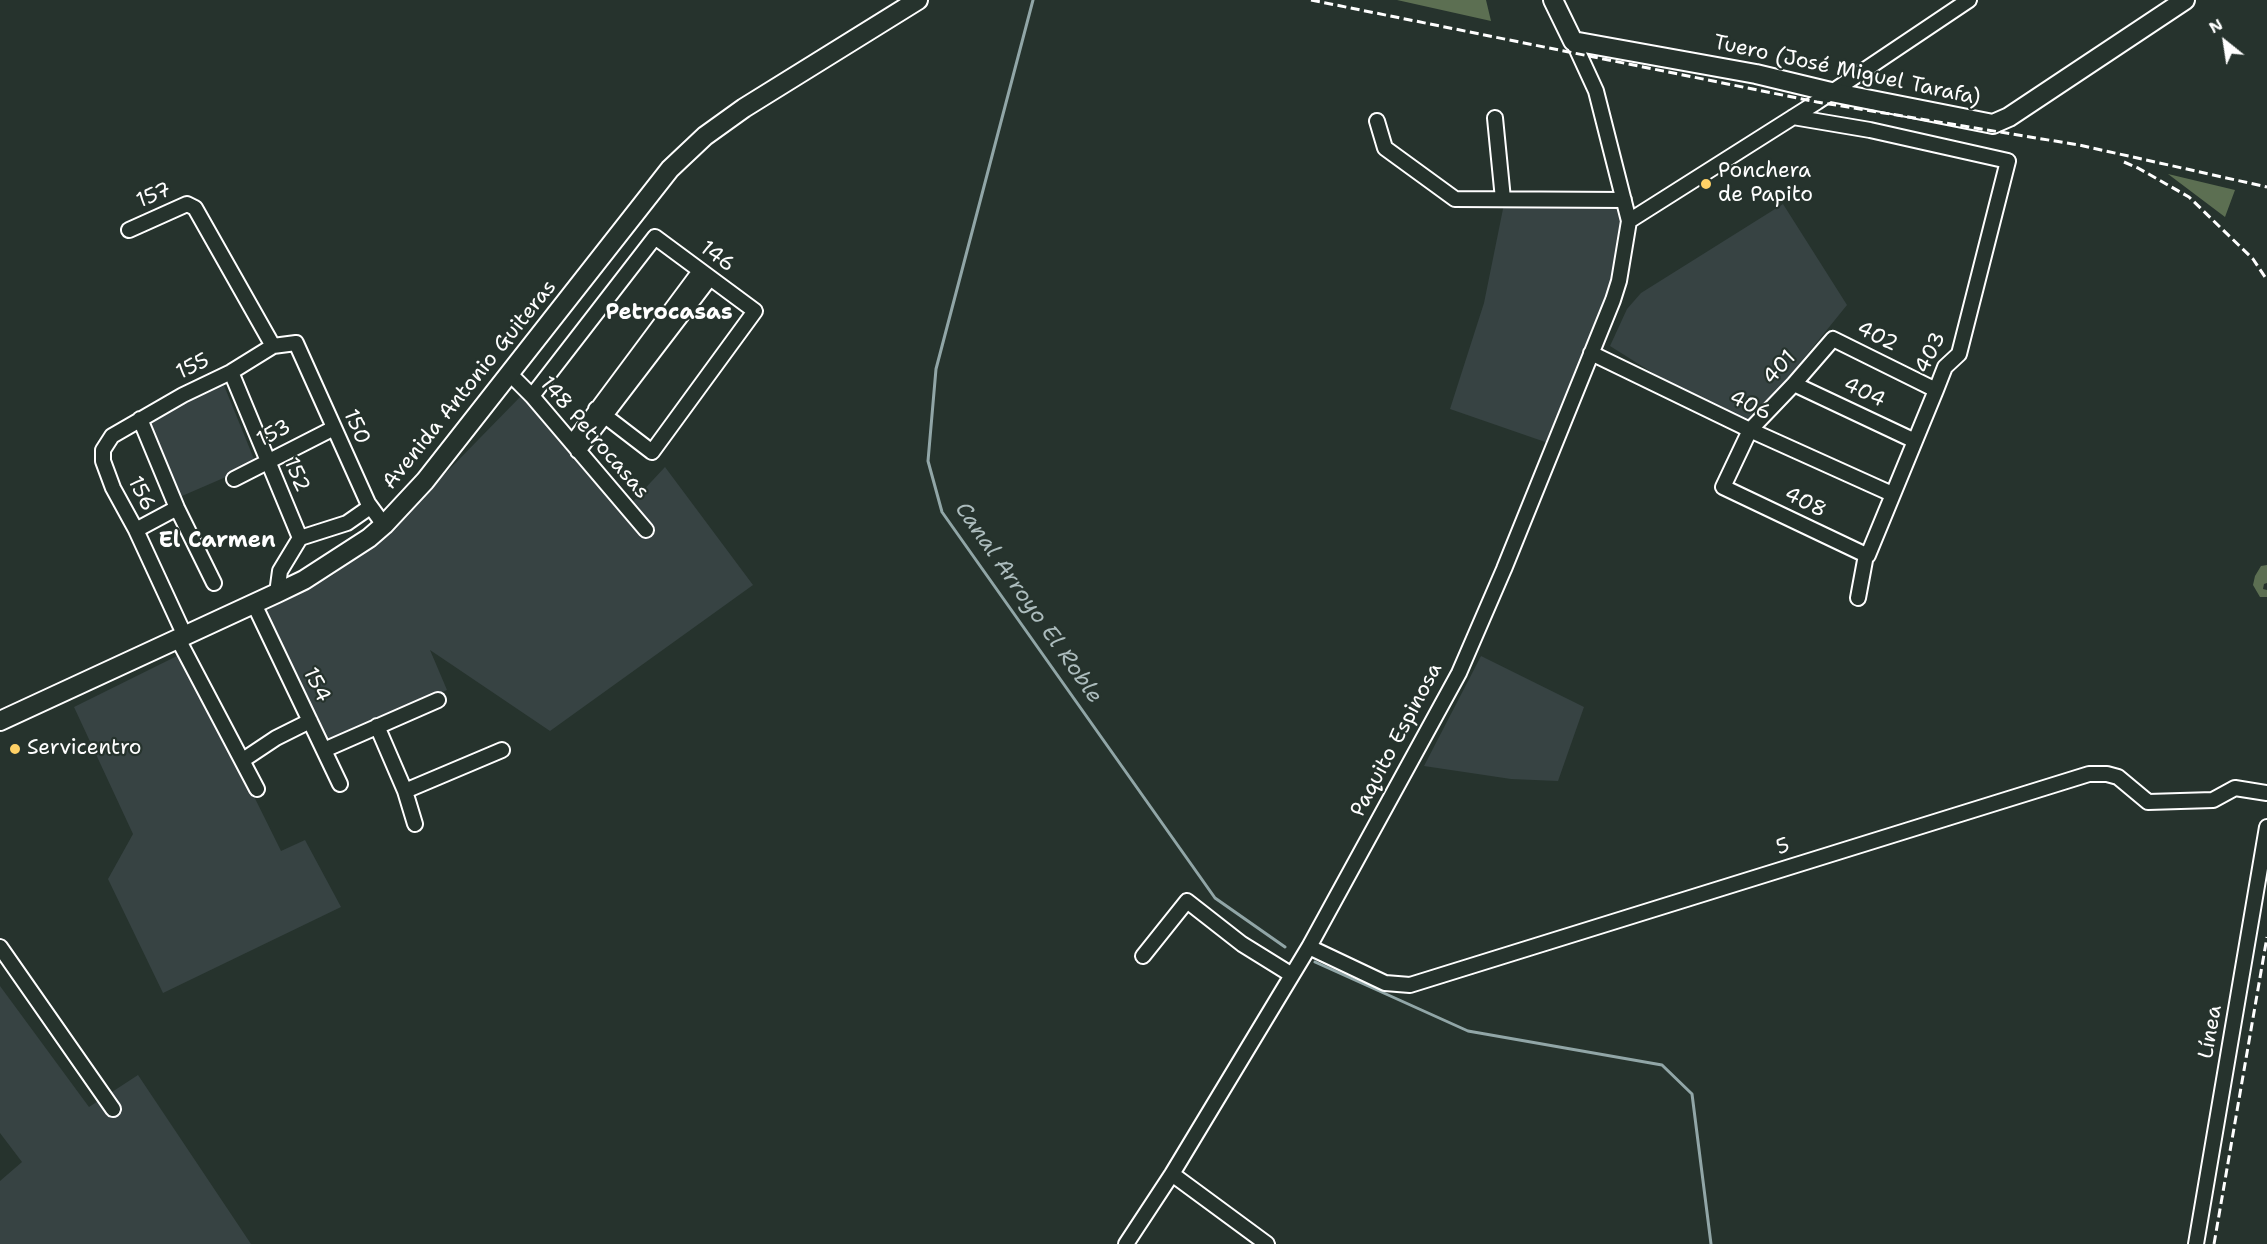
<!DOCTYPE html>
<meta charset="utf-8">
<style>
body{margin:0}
#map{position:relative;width:2267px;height:1244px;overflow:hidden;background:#26332d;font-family:"Shantell Sans",sans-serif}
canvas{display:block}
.north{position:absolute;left:2195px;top:12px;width:60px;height:60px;-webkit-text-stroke:4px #26332d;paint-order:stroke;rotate:330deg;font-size:16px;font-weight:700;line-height:24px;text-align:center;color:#fff}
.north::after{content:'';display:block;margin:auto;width:21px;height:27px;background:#fff;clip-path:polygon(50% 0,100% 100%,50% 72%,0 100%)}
</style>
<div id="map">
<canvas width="2267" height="1244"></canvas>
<div class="north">N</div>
</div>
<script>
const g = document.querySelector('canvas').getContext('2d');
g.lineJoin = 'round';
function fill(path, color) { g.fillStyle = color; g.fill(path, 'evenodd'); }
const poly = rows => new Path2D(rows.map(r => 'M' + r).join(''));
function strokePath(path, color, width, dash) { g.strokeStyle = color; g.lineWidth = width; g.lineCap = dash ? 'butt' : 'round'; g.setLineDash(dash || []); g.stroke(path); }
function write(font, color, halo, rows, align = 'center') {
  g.font = font + ' "Shantell Sans",sans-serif'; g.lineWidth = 4.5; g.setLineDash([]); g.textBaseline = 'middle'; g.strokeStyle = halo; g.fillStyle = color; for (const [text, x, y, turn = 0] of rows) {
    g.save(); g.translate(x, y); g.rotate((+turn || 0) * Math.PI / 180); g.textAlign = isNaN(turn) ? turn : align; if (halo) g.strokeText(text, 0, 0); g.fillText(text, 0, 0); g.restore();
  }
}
const built = poly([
 [1504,204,1622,206,1611,303,1551,444,1450,409,1484,303],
 [1783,204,1847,305,1745,431,1610,346,1627,309,1641,293],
 [221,378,256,464,175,499,143,419],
 [521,396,624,511,665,467,753,585,550,731,430,650,447,690,329,742,266,611,333,575,392,528],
 [183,653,281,851,305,840,341,907,163,993,108,879,133,834,74,707],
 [1481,656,1584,707,1558,781,1511,779,1424,766],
 [0,986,89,1107,138,1075,251,1244,0,1244,0,1181,22,1162,0,1133]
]);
const green = poly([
 [1397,0,1486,0,1491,21],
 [2168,174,2235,190,2225,217],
 [2267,565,2267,583,2264,584,2263,589,2267,590,2267,597,2260,597,2253,585,2255,576,2261,566]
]);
const stream = poly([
 [1033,0,936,369,928,461,942,512,1215,898,1285,947],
 [1315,962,1468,1031,1662,1065,1692,1094,1711,1244]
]);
const minor = poly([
 [1793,117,1870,130,2008,161,1959,354,1945,367,1936,390,1868,555,1866,555,1723,487,1750,430,1794,384,1833,339,1936,390],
 [1495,118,1503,199],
 [1377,121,1385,148,1455,199,1624,200],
 [1629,221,1817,102,1969,0],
 [129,230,187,204,195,208,273,346],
 [1591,353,1750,430,1892,494],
 [231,372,300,538],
 [510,374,532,396,646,530],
 [1794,384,1915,441],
 [532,396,655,237,755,311,652,452,596,409],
 [140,419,177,508,214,583],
 [572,443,700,271],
 [578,451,710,278],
 [234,479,334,428],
 [136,530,177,508],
 [300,538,347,523,370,507],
 [277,593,280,571,300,538],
 [1858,598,1866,555],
 [254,604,340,784],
 [185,636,136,530,113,488,103,461,103,450,112,436,183,395,231,372,273,346,296,343,368,503,384,525],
 [178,639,257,789],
 [377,726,405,791,415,824],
 [324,750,438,700],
 [243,760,276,738,310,721],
 [405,791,502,750],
 [0,947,113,1109],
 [1309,947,1385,983,1410,985,2089,774,2107,774,2118,777,2148,802,2213,800,2235,788,2267,793],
 [1143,956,1187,901,1242,944,1292,975],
 [1172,1174,1267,1244],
 [1126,1244,1172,1174,1309,947,1459,673,1504,569,1613,300,1619,281,1629,221,1596,91,1573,41],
 [2196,1244,2267,827]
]);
const major = poly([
 [1553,0,1573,41,1756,74,1831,92,1993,124,2009,117,2185,0],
 [0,721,277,593,304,580,369,538,384,525,425,481,670,169,705,136,744,108,918,0]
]);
const rail = poly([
 [1311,0,1817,102,2079,145,2267,187],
 [2124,162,2138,168,2189,197,2253,259,2267,280],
 [2214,1244,2267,937]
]);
const markers = [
 [1706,184,6,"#ffd166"],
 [15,749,6,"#ffd166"]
];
const streetNames = [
 ["Tuero (José Miguel Tarafa)",1847,71,12],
 ["157",154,196,-23],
 ["146",717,257,37],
 ["402",1877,337,26],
 ["403",1931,353,-64],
 ["155",193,367,-26],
 ["401",1780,368,-48],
 ["Avenida Antonio Guiteras",470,385,-51],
 ["404",1864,393,25],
 ["406",1750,406,25],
 ["150",356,427,66],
 ["153",274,434,-27],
 ["148 Petrocasas",594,438,49],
 ["152",296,475,67],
 ["156",141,494,63],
 ["408",1805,503,26],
 ["154",316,685,64],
 ["Paquito Espinosa",1397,740,-62],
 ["5",1783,847,-17],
 ["Línea",2211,1032,-80]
];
const poiNames = [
 ["Ponchera",1718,172],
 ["de Papito",1718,196],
 ["Servicentro",27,749]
];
const neighbourhoodNames = [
 ["Petrocasas",669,313],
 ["El Carmen",217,541]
];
const waterNames = [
 ["Canal Arroyo El Roble",1028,603,55]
];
fill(built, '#374343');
fill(green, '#5c6f52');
strokePath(stream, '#91a6a7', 3);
strokePath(minor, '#fff', 18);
strokePath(major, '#fff', 22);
strokePath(minor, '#26332d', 14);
strokePath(major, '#26332d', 18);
strokePath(rail, '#fff', 3, [9, 4.5]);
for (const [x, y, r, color] of markers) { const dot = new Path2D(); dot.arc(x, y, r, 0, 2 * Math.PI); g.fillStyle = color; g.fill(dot); strokePath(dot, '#26332d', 2); }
write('21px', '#fff', '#26332d', streetNames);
write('21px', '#fff', '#26332d', poiNames, 'left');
write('bold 22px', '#fff', '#26332d', neighbourhoodNames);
write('italic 22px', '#acbcbd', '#26332d', waterNames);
</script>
